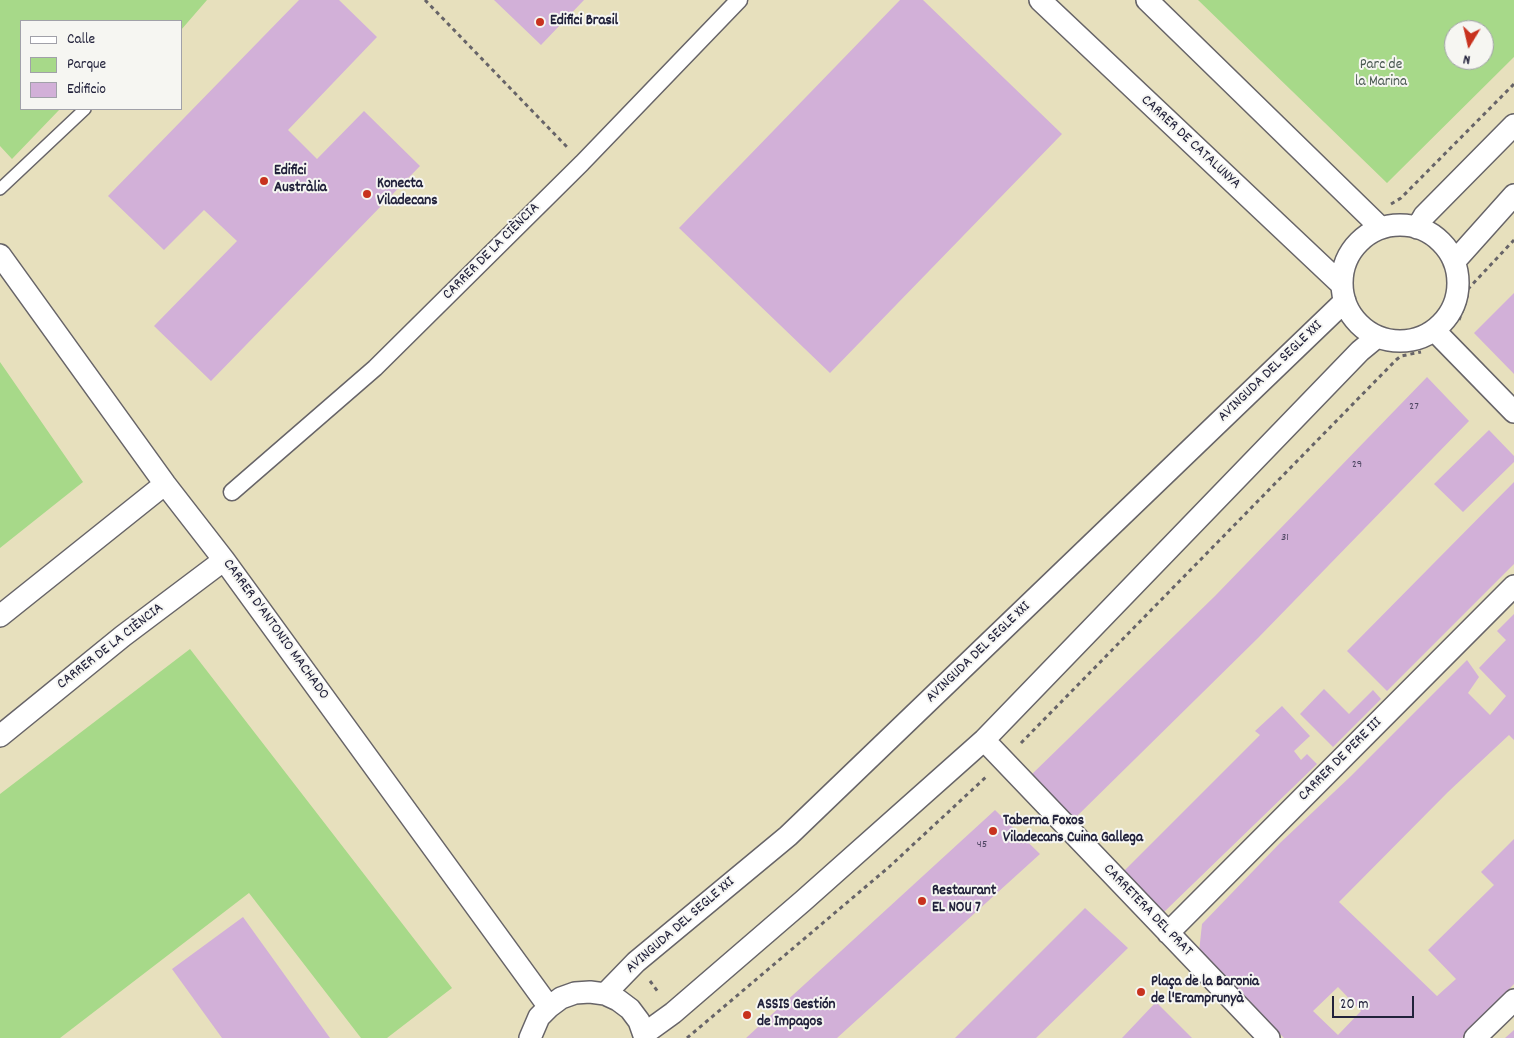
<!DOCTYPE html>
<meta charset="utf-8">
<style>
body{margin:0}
#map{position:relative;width:1514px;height:1038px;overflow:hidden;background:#e7e0bd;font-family:Dekko,sans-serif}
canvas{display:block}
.legend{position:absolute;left:20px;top:20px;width:162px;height:90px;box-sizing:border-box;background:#f6f6f2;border:1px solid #a1a1a9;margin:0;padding:6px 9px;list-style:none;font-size:15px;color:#22223b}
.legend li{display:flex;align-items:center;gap:10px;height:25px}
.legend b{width:25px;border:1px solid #a1a1a9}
.north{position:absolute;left:1444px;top:20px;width:50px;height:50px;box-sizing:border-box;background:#f6f6f2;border:1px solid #a1a1a9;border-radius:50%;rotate:189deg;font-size:14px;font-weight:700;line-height:20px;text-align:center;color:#22223b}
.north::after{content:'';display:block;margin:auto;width:18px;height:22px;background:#c8321e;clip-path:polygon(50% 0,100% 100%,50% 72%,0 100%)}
.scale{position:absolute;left:1332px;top:996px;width:82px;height:22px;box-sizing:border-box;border:2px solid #22223b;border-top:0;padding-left:6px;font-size:15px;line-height:18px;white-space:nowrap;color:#22223b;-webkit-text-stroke:4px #f6f6f2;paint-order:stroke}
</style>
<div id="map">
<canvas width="1514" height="1038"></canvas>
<ul class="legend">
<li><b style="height:6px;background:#fff"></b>Calle</li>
<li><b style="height:14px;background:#a7d989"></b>Parque</li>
<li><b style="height:14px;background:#d2b0d8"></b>Edificio</li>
</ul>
<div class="north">N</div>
<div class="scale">20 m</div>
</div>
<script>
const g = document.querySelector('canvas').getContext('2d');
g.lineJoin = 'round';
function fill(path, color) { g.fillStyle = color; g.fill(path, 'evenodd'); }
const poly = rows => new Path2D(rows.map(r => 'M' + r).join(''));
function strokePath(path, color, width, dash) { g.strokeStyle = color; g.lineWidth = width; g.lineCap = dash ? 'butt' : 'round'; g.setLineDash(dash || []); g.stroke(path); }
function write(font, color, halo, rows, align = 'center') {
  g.font = font + ' Dekko,sans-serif'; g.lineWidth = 4; g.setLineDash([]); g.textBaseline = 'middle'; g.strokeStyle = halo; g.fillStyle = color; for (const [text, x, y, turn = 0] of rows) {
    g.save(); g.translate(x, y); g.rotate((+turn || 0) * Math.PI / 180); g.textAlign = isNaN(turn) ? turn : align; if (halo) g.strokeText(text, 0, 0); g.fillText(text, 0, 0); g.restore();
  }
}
const green = poly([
 [0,0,207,0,181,30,181,21,21,21,21,109,60,109,12,159,0,146],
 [1198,0,1514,0,1514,57,1387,183],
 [1454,30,1484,30,1484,60,1454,60],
 [0,362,83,482,0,548],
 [190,649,452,988,387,1038,361,1038,249,893,60,1038,0,1038,0,794]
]);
const building = poly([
 [299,0,339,0,377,37,288,130,317,159,364,111,420,166,211,381,154,326,237,241,204,210,164,250,108,196],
 [494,0,584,0,541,45],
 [900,0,923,0,1062,134,830,373,679,228],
 [1514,293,1514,374,1474,333],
 [1427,377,1469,421,1258,638,1073,820,1030,776,1215,596],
 [1489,430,1514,456,1514,462,1463,512,1434,484],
 [1514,482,1514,564,1387,691,1347,651],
 [1514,614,1514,740,1509,735,1448,792,1339,902,1437,996,1456,979,1428,950,1494,885,1481,872,1514,839,1514,984,1462,1038,1284,1038,1199,952,1202,924,1280,843,1351,776,1467,660,1479,677,1468,693,1490,715,1506,696,1479,668,1506,640,1497,631],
 [1338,987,1361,1011,1338,1035,1313,1011],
 [1324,689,1349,714,1373,690,1381,699,1333,747,1300,714],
 [1282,706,1310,736,1294,751,1301,760,1307,754,1317,764,1164,912,1124,871,1260,735,1255,731],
 [995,810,1040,854,837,1038,746,1038],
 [1085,908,1128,948,1036,1038,955,1038],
 [243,917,330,1038,222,1038,172,969],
 [1156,1002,1192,1038,1122,1038],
 [1514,1030,1514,1038,1505,1038]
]);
const path = poly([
 [425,0,568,148],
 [1391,204,1401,198,1514,84],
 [1459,320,1467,298,1468,289,1514,240],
 [1021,743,1396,360,1401,356,1421,352],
 [650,981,658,992],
 [687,1038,889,867,986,777]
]);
const service = poly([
 [0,189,85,109]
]);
const pedestrian = poly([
 [232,492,375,368,582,163,739,0]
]);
const minor = poly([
 [1040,0,1342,285],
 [1147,0,1381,228],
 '1342 283a58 58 0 1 1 116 0a58 58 0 1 1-116 0Z',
 [1417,228,1424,216,1514,125],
 [0,255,165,484,224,560,549,1007],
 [1454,262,1514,195],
 [1434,330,1514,412],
 [0,616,165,484],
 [0,736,123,636,224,560],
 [984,740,1269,1038],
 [1168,933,1514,586],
 [605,994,636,962,788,836,1345,301],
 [644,1034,673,1013,803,901,984,740,1360,351,1377,337],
 [530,1038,539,1017,549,1007,561,998,575,993,590,992,605,994,618,1000,630,1009,639,1021,645,1038],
 [1475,1038,1514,1000]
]);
const markers = [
 [540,22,5,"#c8321e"],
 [264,181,5,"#c8321e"],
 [367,194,5,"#c8321e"],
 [993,831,5,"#c8321e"],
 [922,901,5,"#c8321e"],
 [1141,992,5,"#c8321e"],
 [747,1015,5,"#c8321e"]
];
const numberNames = [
 ["27",1414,407],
 ["29",1357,465],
 ["31",1285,538],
 ["45",982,845]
];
const poiNames = [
 ["Edifici Brasil",550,22],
 ["Edifici",274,172],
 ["Austràlia",274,189],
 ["Konecta",377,185],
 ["Viladecans",377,202],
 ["Taberna Foxos",1003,822],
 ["Viladecans Cuina Gallega",1003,839],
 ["Restaurant",932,892],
 ["EL NOU 7",932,909],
 ["Plaça de la Baronia",1151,983],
 ["de l'Eramprunyà",1151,1000],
 ["ASSIS Gestión",757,1006],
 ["de Impagos",757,1023]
];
const parkNames = [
 ["Parc de",1381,66],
 ["la Marina",1381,83]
];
const streetNames = [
 ["CARRER DE CATALUNYA",1190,143,43],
 ["CARRER DE LA CIÈNCIA",492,252,-45],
 ["AVINGUDA DEL SEGLE XXI",1271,372,-44],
 ["CARRER D'ANTONIO MACHADO",275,630,54],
 ["CARRER DE LA CIÈNCIA",111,647,-38],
 ["AVINGUDA DEL SEGLE XXI",979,653,-44],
 ["CARRER DE PERE III",1341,760,-45],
 ["CARRETERA DEL PRAT",1147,911,46],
 ["AVINGUDA DEL SEGLE XXI",681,926,-41]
];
fill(green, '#a7d989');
fill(building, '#d2b0d8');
strokePath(service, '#676468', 14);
strokePath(pedestrian, '#676468', 19);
strokePath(minor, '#676468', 24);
strokePath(path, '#676468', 3, [4, 4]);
strokePath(service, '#fff', 11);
strokePath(pedestrian, '#fff', 16);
strokePath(minor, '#fff', 21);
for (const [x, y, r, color] of markers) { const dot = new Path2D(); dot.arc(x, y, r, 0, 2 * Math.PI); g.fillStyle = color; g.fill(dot); strokePath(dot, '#f6f6f2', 2); }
write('12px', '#4e4662', null, numberNames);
write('bold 15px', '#22223b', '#f6f6f2', poiNames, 'left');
write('15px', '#4a5952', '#f6f6f2', parkNames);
write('15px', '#22223b', '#f6f6f2', streetNames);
</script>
